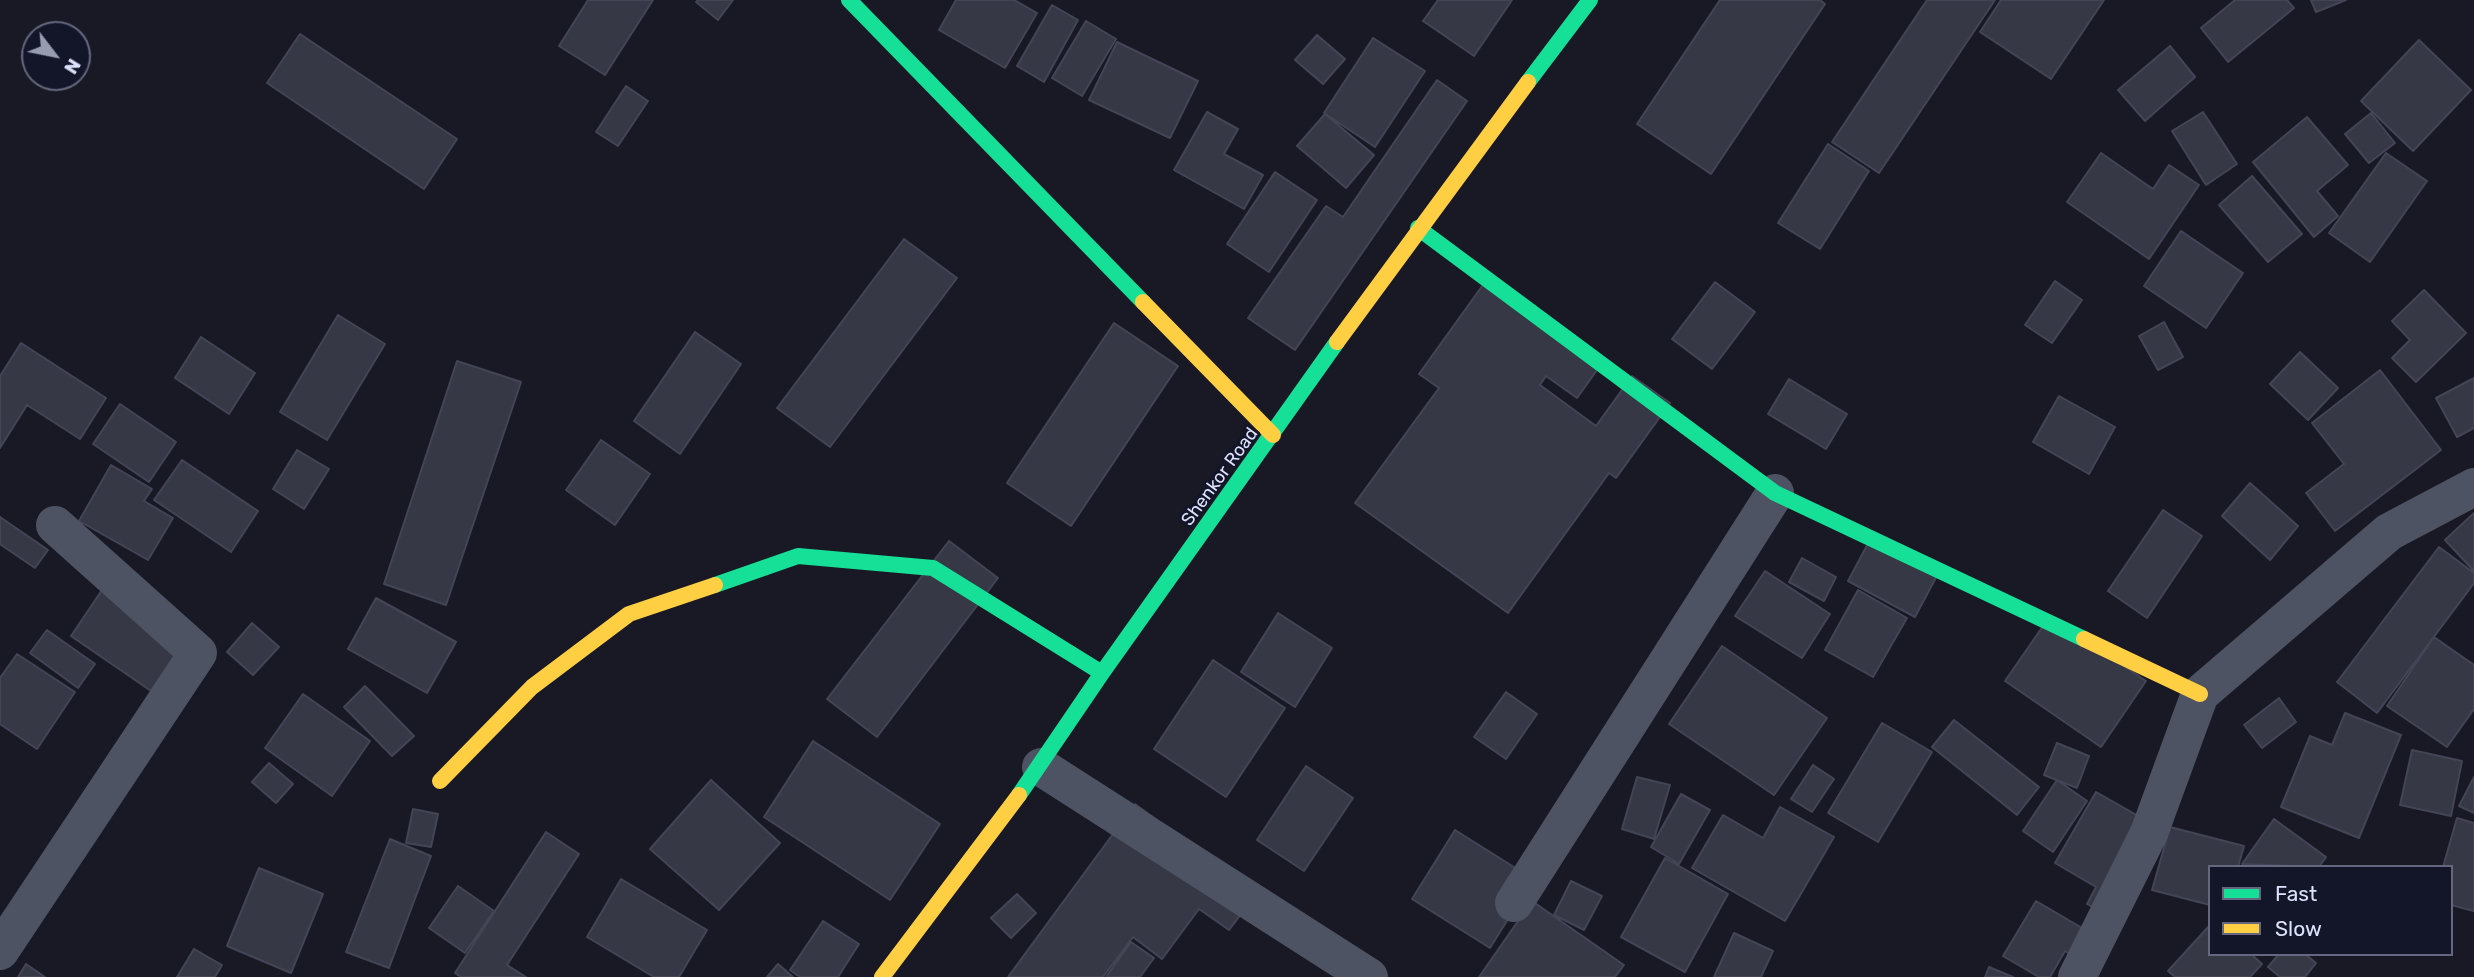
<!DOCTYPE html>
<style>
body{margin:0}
#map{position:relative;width:2474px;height:977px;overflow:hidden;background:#181924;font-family:Rubik,sans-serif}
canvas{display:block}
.legend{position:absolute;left:2208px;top:865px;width:245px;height:91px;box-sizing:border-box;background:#131529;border:2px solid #64677d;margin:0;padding:9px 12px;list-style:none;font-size:21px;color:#dde2fc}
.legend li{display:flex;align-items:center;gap:14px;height:35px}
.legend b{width:35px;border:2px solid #64677d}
.north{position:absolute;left:21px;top:21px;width:70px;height:70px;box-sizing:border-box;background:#131529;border:2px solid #64677d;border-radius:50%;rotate:122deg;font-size:19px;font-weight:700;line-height:28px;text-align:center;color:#dde2fc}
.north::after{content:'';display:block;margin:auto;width:24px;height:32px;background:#989cb0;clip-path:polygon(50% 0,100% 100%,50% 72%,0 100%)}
</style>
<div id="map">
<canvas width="2474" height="977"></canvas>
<ul class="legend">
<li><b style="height:9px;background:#16e098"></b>Fast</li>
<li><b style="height:9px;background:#ffcf43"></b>Slow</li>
</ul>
<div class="north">N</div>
</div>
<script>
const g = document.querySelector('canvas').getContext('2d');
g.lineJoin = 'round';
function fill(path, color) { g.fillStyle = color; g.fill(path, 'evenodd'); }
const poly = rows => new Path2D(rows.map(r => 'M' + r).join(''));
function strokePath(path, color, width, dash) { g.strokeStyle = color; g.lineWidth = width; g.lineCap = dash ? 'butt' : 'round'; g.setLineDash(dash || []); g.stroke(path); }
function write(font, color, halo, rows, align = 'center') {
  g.font = font + ' Rubik,sans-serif'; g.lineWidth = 6; g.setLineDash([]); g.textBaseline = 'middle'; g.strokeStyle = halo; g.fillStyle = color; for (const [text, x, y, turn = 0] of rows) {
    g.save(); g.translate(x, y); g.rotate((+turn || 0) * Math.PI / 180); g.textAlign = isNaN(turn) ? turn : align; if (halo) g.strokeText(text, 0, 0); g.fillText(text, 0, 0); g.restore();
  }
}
const building = poly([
 [588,0,653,0,605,75,559,46,588,0],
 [698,0,733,0,718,20,696,2,698,0],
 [956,0,1014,0,1037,13,1005,68,939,30,956,0],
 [1438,0,1512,0,1474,56,1423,21,1438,0],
 [1720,0,1820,0,1825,4,1711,174,1637,124,1720,0],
 [1927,0,1995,0,1879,173,1832,142,1927,0],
 [2001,0,2104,0,2051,79,1980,32,2001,0],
 [2235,0,2287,0,2294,8,2228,62,2201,28,2235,0],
 [2311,0,2346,0,2316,12,2311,0],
 [1052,5,1078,20,1044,82,1017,66,1052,5],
 [1086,21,1116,39,1082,96,1052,78,1086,21],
 [300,34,457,139,424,189,267,83,300,34],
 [1317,35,1345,59,1323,84,1295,60,1317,35],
 [1373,38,1425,71,1375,147,1324,113,1373,38],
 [2419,40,2471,90,2413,151,2361,101,2419,40],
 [1117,42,1198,81,1170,138,1089,100,1117,42],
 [2170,46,2195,77,2145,121,2118,90,2170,46],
 [1437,80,1467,101,1295,350,1248,318,1326,206,1343,217,1437,80],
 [626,86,648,101,618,146,596,132,626,86],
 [1207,112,1238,129,1224,154,1263,175,1244,209,1174,170,1207,112],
 [2203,112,2237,164,2206,185,2172,131,2203,112],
 [2371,113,2395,143,2369,163,2345,134,2371,113],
 [1325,114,1374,155,1346,188,1297,146,1325,114],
 [2307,117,2348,165,2317,191,2338,216,2314,237,2253,162,2307,117],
 [1828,144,1869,171,1820,249,1778,223,1828,144],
 [2101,153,2153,189,2169,165,2199,185,2149,259,2067,202,2101,153],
 [2386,153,2427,181,2370,262,2329,233,2386,153],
 [1275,172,1317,200,1269,272,1227,244,1275,172],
 [2252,176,2302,234,2268,262,2219,205,2252,176],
 [2181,231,2243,273,2206,328,2144,286,2181,231],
 [904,239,957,278,830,447,777,408,904,239],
 [1490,275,1605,359,1577,398,1546,376,1540,385,1596,426,1632,376,1670,403,1616,478,1609,473,1508,613,1355,503,1439,388,1419,374,1490,275],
 [2055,281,2082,300,2052,343,2025,325,2055,281],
 [1715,282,1755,312,1712,369,1672,339,1715,282],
 [2424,290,2466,333,2416,382,2392,358,2410,340,2392,321,2424,290],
 [338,315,385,344,327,440,280,412,338,315],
 [2164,322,2183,357,2158,370,2139,336,2164,322],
 [1114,323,1178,366,1071,526,1007,483,1114,323],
 [695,332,741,364,680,454,634,421,695,332],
 [201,337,255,373,229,414,175,378,201,337],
 [21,343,106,398,80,439,27,405,0,448,0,376,21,343],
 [2300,352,2338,388,2308,420,2270,384,2300,352],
 [457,361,521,382,446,605,384,584,457,361],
 [2380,370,2441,450,2335,531,2306,493,2344,464,2312,423,2380,370],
 [2474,378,2474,428,2457,437,2436,398,2474,378],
 [1789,379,1847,414,1826,449,1768,414,1789,379],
 [2059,396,2115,427,2089,474,2033,442,2059,396],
 [120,404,176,442,149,482,93,444,120,404],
 [601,440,650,474,615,525,566,490,601,440],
 [297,450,329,469,304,509,273,489,297,450],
 [182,460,258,511,231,552,154,500,182,460],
 [111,465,152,489,144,501,173,518,148,560,79,521,111,465],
 [2250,483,2298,526,2270,560,2222,516,2250,483],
 [2163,510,2202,536,2147,618,2108,591,2163,510],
 [2474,513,2474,571,2445,540,2474,513],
 [0,517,48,550,35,568,0,544,0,517],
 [1873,534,1940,570,1915,617,1848,581,1873,534],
 [949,541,998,578,877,737,827,699,949,541],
 [2439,547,2474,573,2474,583,2377,713,2337,682,2439,547],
 [1802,558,1836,577,1824,601,1789,582,1802,558],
 [1765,571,1830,614,1802,658,1735,616,1765,571],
 [104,587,184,642,151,691,71,636,104,587],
 [1858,590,1907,618,1873,677,1825,650,1858,590],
 [376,598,456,642,427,693,348,649,376,598],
 [1278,613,1332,648,1295,707,1241,672,1278,613],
 [2050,616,2146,681,2101,747,2005,681,2050,616],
 [252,623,279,647,253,675,227,652,252,623],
 [47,630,95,664,78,688,30,653,47,630],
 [2434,637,2474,665,2474,709,2447,747,2387,706,2434,637],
 [1722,646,1827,718,1774,795,1669,724,1722,646],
 [17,654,75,692,37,749,0,724,0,678,17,654],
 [1213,660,1285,708,1226,797,1154,749,1213,660],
 [365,686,414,736,392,756,344,707,365,686],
 [1506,692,1537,714,1506,759,1474,737,1506,692],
 [303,694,370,741,332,796,265,748,303,694],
 [2279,698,2296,722,2262,748,2244,725,2279,698],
 [2345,713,2401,735,2359,838,2281,807,2310,736,2332,745,2345,713],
 [1954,720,2039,787,2017,815,1932,747,1954,720],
 [1882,723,1932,752,1878,842,1828,813,1882,723],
 [813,741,940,824,890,900,764,817,813,741],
 [2057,743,2089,756,2077,788,2044,775,2057,743],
 [2412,750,2462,761,2451,816,2400,805,2412,750],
 [269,763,293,784,276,803,252,782,269,763],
 [1813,765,1834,779,1812,812,1791,799,1813,765],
 [1306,766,1353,798,1304,871,1257,840,1306,766],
 [1637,777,1670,785,1654,839,1622,829,1637,777],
 [2474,777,2474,813,2459,806,2474,777],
 [711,780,780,843,719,910,650,849,711,780],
 [2057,780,2087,801,2053,852,2023,831,2057,780],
 [2096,792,2156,826,2105,914,2087,904,2096,887,2055,863,2096,792],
 [1681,794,1710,810,1679,864,1651,847,1681,794],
 [1135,804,1257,893,1229,930,1199,909,1162,959,1133,937,1103,977,1008,977,1135,804],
 [1780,807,1834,837,1785,921,1692,868,1723,815,1763,838,1780,807],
 [413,809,438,814,431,847,406,843,413,809],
 [2457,818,2474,823,2474,911,2451,905,2451,867,2443,867,2457,818],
 [2274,819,2326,857,2319,867,2242,864,2274,819],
 [2170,827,2244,846,2238,867,2210,867,2210,905,2152,890,2170,827],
 [1455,830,1533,879,1490,948,1412,899,1455,830],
 [546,832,579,854,507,965,526,977,461,977,455,973,546,832],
 [390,839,431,856,389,968,346,952,390,839],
 [1665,858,1728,894,1685,972,1621,937,1665,858],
 [259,868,323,894,291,973,227,946,259,868],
 [621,879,707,930,679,977,654,977,587,937,621,879],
 [1571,881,1602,896,1584,930,1554,915,1571,881],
 [458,886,494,911,465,953,429,928,458,886],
 [1017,894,1036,913,1011,938,991,918,1017,894],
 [1532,901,1624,965,1615,977,1479,977,1532,901],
 [2036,901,2101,939,2087,964,2065,951,2050,977,2039,977,2003,956,2036,901],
 [823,921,859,944,838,977,800,977,790,970,823,921],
 [2210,925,2210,954,2251,954,2262,964,2250,977,2175,977,2168,971,2210,925],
 [1734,933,1773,951,1761,977,1714,977,1734,933],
 [1131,942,1154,958,1140,977,1106,977,1131,942],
 [194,949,222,965,215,977,177,977,194,949],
 [2279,954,2305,954,2316,963,2305,977,2280,977,2268,967,2279,954],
 [26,964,45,977,18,977,26,964],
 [778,964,793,977,767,977,778,964],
 [1989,967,2013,977,1985,977,1989,967]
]);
const street = poly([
 [1041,767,1369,977],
 [1514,903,1775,493],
 [0,951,198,653,55,525],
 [2077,977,2149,833,2200,694,2389,532,2474,487]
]);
const fast = poly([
 [849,0,1143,302],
 [1528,82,1590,0],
 [1418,228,1775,493,2084,639],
 [715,585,798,556,933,568,1102,673],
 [1019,795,1102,673,1337,342]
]);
const slow = poly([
 [1143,302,1273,435],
 [1337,342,1528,82],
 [2084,639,2200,694],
 [440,781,532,687,629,614,715,585],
 [882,977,1019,795]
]);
const streetNames = [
 ["Shenkor Road",1220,477,-54]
];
fill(building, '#363845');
strokePath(building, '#434556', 2);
strokePath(street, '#4e5363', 38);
strokePath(fast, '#16e098', 16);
strokePath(slow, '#ffcf43', 16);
write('18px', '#dde2fc', '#131529', streetNames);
</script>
